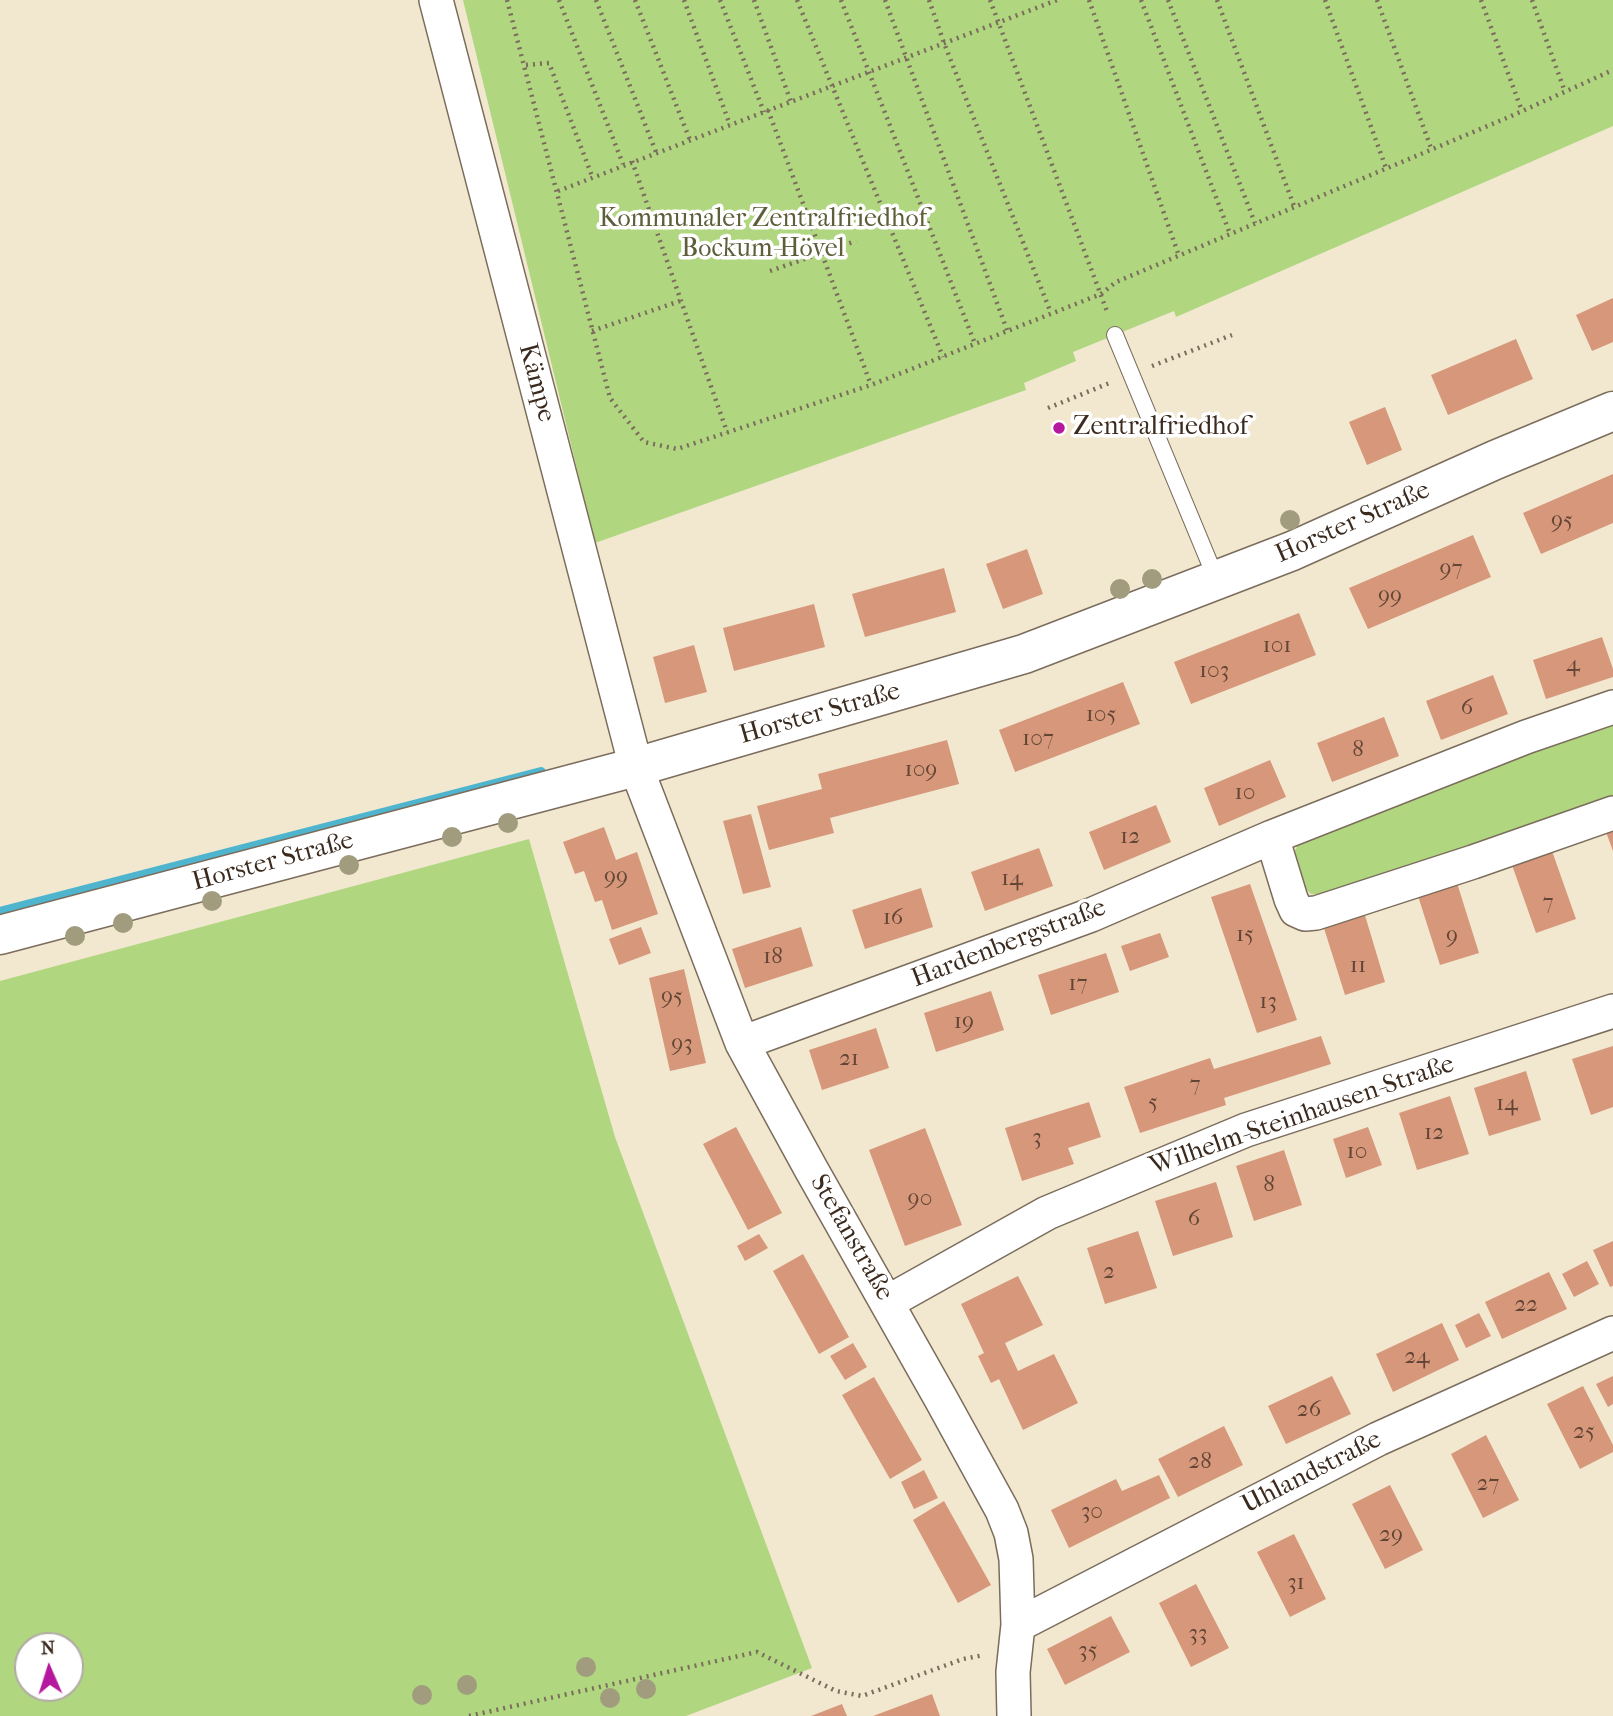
<!DOCTYPE html>
<meta charset="utf-8">
<style>
body{margin:0}
#map{position:relative;width:1613px;height:1716px;overflow:hidden;background:#f2e8d0;font-family:"IM FELL French Canon",serif}
canvas{display:block}
.north{position:absolute;left:14px;top:1632px;width:70px;height:70px;box-sizing:border-box;background:#fff;border:2px solid #b1aaa5;border-radius:50%;rotate:357deg;font-size:19px;font-weight:700;line-height:28px;text-align:center;color:#3b2a1e}
.north::after{content:'';display:block;margin:auto;width:24px;height:32px;background:#b5179e;clip-path:polygon(50% 0,100% 100%,50% 72%,0 100%)}
</style>
<div id="map">
<canvas width="1613" height="1716"></canvas>
<div class="north">N</div>
</div>
<script>
const g = document.querySelector('canvas').getContext('2d');
g.lineJoin = 'round';
function fill(path, color) { g.fillStyle = color; g.fill(path, 'evenodd'); }
const poly = rows => new Path2D(rows.map(r => 'M' + r).join(''));
function strokePath(path, color, width, dash) { g.strokeStyle = color; g.lineWidth = width; g.lineCap = dash ? 'butt' : 'round'; g.setLineDash(dash || []); g.stroke(path); }
function write(font, color, halo, rows, align = 'center') {
  g.font = font + ' "IM FELL French Canon",serif'; g.lineWidth = 7; g.setLineDash([]); g.textBaseline = 'middle'; g.strokeStyle = halo; g.fillStyle = color; for (const [text, x, y, turn = 0] of rows) {
    g.save(); g.translate(x, y); g.rotate((+turn || 0) * Math.PI / 180); g.textAlign = isNaN(turn) ? turn : align; if (halo) g.strokeText(text, 0, 0); g.fillText(text, 0, 0); g.restore();
  }
}
const green = poly([
 [463,0,1613,0,1613,126,1176,317,1174,311,1073,352,1076,361,1024,383,1026,390,595,543],
 [1613,724,1613,799,1322,895,1311,894,1301,884,1293,855,1300,840,1483,769],
 [529,839,615,1137,812,1668,686,1716,0,1716,0,981],
 [28,1646,70,1646,70,1688,28,1688]
]);
const stream = poly([
 [0,912,541,772]
]);
const building = poly([
 [1613,298,1613,342,1592,351,1576,315],
 [1516,339,1533,379,1448,415,1431,375],
 [1385,407,1402,450,1367,465,1349,422],
 [1613,474,1613,523,1541,554,1523,513],
 [1473,535,1491,577,1368,629,1349,588],
 [1027,549,1043,594,1003,609,986,564],
 [944,568,956,612,865,637,852,594],
 [814,604,825,647,734,671,723,628],
 [1299,613,1316,655,1191,704,1174,662],
 [1602,637,1613,669,1613,677,1546,699,1533,660],
 [694,645,707,692,665,703,653,657],
 [1493,675,1508,714,1441,740,1426,701],
 [1123,682,1140,724,1015,772,999,730],
 [1384,717,1399,756,1332,782,1317,743],
 [947,740,959,784,830,818,834,833,769,850,757,806,822,789,818,774],
 [1270,760,1286,797,1219,826,1204,788],
 [1156,805,1171,842,1104,870,1089,832],
 [751,814,771,887,743,894,723,821],
 [604,827,616,860,637,852,658,914,612,930,602,900,595,902,584,871,575,874,563,842],
 [1613,830,1613,851,1606,832],
 [1039,848,1053,886,985,911,971,872],
 [1552,851,1576,919,1536,933,1512,865],
 [1457,883,1479,953,1440,965,1418,896],
 [1250,884,1297,1020,1257,1033,1211,897],
 [921,888,933,927,865,949,852,910],
 [1364,912,1385,982,1345,995,1323,925],
 [641,927,651,953,619,965,609,939],
 [801,927,813,966,745,988,732,949],
 [1160,933,1169,957,1130,971,1121,946],
 [1106,953,1119,992,1051,1015,1038,975],
 [684,969,706,1063,670,1071,649,978],
 [991,991,1004,1030,936,1052,924,1013],
 [876,1028,889,1068,822,1090,809,1050],
 [1321,1036,1331,1064,1224,1098,1226,1105,1140,1133,1124,1087,1210,1058,1214,1069],
 [1613,1046,1613,1107,1591,1115,1572,1059],
 [1526,1071,1541,1120,1489,1136,1474,1088],
 [1450,1096,1469,1154,1417,1170,1399,1113],
 [1089,1102,1101,1137,1068,1148,1074,1164,1022,1181,1005,1128],
 [736,1127,782,1213,748,1230,703,1144],
 [1368,1127,1382,1165,1346,1178,1333,1139],
 [925,1128,962,1225,905,1246,869,1150],
 [1284,1150,1302,1205,1254,1221,1236,1166],
 [1216,1182,1233,1237,1173,1256,1155,1201],
 [1138,1231,1157,1288,1105,1304,1087,1248],
 [759,1234,768,1248,745,1261,737,1246],
 [1613,1241,1613,1286,1610,1287,1593,1250],
 [803,1254,849,1337,819,1354,773,1271],
 [1587,1261,1599,1284,1574,1297,1562,1274],
 [1549,1272,1567,1309,1502,1339,1485,1302],
 [1018,1276,1043,1325,1005,1343,1018,1371,1054,1354,1078,1403,1023,1430,999,1379,991,1383,978,1356,984,1353,961,1304],
 [1479,1313,1491,1336,1466,1348,1455,1325],
 [1442,1323,1459,1360,1393,1392,1376,1354],
 [853,1343,867,1367,845,1380,830,1356],
 [1332,1376,1351,1414,1286,1444,1268,1406],
 [1613,1376,1613,1404,1608,1407,1596,1384],
 [874,1377,922,1460,890,1479,842,1395],
 [1583,1386,1613,1445,1613,1452,1580,1469,1547,1404],
 [1224,1426,1243,1465,1178,1497,1158,1459],
 [1486,1435,1519,1500,1483,1518,1451,1454],
 [924,1470,938,1498,914,1509,901,1482],
 [1159,1475,1170,1498,1069,1548,1051,1510,1116,1479,1122,1491],
 [1390,1485,1423,1550,1385,1569,1352,1504],
 [944,1501,991,1585,958,1603,913,1520],
 [1294,1534,1326,1599,1290,1617,1257,1552],
 [1196,1584,1229,1648,1191,1667,1159,1603],
 [1111,1616,1130,1652,1065,1685,1047,1649],
 [932,1694,940,1716,873,1716],
 [842,1704,847,1716,811,1716]
]);
const path = poly([
 [507,0,610,398,644,442,677,449,871,385,1101,294,1116,282,1509,117,1613,70],
 [559,0,623,164],
 [596,0,656,152],
 [635,0,690,140],
 [684,0,730,125],
 [720,0,764,112],
 [754,0,791,102],
 [797,0,943,357],
 [841,0,975,344],
 [885,0,1007,330],
 [929,0,944,43,1051,313],
 [990,0,1108,314],
 [1089,0,1179,256],
 [1141,0,1230,234],
 [1168,0,1255,223],
 [1217,0,1294,206],
 [1325,0,1386,168],
 [1377,0,1431,148],
 [1481,0,1522,111],
 [1532,0,1565,92],
 [526,65,549,63,592,176],
 [768,110,871,385],
 [632,161,727,432],
 [558,191,1057,0],
 [770,271,856,241],
 [592,331,680,301],
 [1152,366,1232,335],
 [1048,408,1112,382],
 [469,1716,757,1652,836,1691,862,1696,963,1659,984,1655]
]);
const service = poly([
 [1115,335,1217,581]
]);
const minor = poly([
 [436,0,636,767,742,1043,811,1169,941,1399,1002,1510,1011,1533,1016,1559,1018,1625,1013,1672,1014,1716],
 [1272,837,1291,899,1296,910,1305,914,1316,913,1473,862,1613,813],
 [742,1043,1091,915,1272,837,1526,737,1613,707],
 [888,1302,1047,1213,1246,1130,1613,1011],
 [1018,1625,1378,1439,1613,1333]
]);
const tertiary = poly([
 [0,935,636,767,1024,654,1292,551,1495,460,1613,411]
]);
const trees = [
 [1290,520],
 [1152,579],
 [1120,589],
 [508,823],
 [452,837],
 [349,865],
 [212,901],
 [123,923],
 [75,936],
 [586,1667],
 [467,1685],
 [646,1689],
 [422,1695],
 [610,1698]
];
const markers = [
 [1059,428,7,"#b5179e"]
];
const numberNames = [
 ["95",1562,521],
 ["97",1451,569],
 ["99",1390,596],
 ["101",1277,646],
 ["4",1573,665],
 ["103",1214,671],
 ["6",1467,708],
 ["105",1101,715],
 ["107",1038,739],
 ["8",1358,750],
 ["109",921,770],
 ["10",1245,793],
 ["12",1130,837],
 ["99",616,877],
 ["14",1012,879],
 ["7",1548,903],
 ["16",893,918],
 ["15",1245,935],
 ["9",1452,936],
 ["18",773,957],
 ["11",1358,966],
 ["17",1078,984],
 ["95",672,997],
 ["13",1268,1002],
 ["19",964,1022],
 ["93",682,1044],
 ["21",849,1059],
 ["7",1195,1085],
 ["5",1153,1103],
 ["14",1507,1104],
 ["12",1434,1133],
 ["3",1037,1138],
 ["10",1357,1152],
 ["8",1269,1185],
 ["90",920,1199],
 ["6",1194,1219],
 ["2",1109,1272],
 ["22",1526,1305],
 ["24",1417,1357],
 ["26",1309,1410],
 ["25",1584,1432],
 ["28",1200,1462],
 ["27",1488,1484],
 ["30",1092,1512],
 ["29",1391,1535],
 ["31",1296,1583],
 ["33",1198,1634],
 ["35",1088,1651]
];
const parkNames = [
 ["Kommunaler Zentralfriedhof",763,220],
 ["Bockum-Hövel",763,250]
];
const streetNames = [
 ["Kämpe",536,383,75],
 ["Horster Straße",1353,523,-24],
 ["Horster Straße",820,714,-16],
 ["Horster Straße",273,862,-15],
 ["Hardenbergstraße",1009,944,-21],
 ["Wilhelm-Steinhausen-Straße",1302,1116,-19],
 ["Stefanstraße",851,1238,60],
 ["Uhlandstraße",1312,1473,-27]
];
const poiNames = [
 ["Zentralfriedhof",1073,428]
];
fill(green, '#b0d680');
strokePath(stream, '#4fb5ce', 10);
fill(building, '#d6977a');
strokePath(service, '#7b6c5c', 18);
strokePath(minor, '#7b6c5c', 36);
strokePath(tertiary, '#7b6c5c', 41);
strokePath(path, '#7b6c5c', 4.5, [2, 5]);
strokePath(service, '#fff', 16);
strokePath(minor, '#fff', 33);
strokePath(tertiary, '#fff', 38);
g.fillStyle = '#a19c7e';
for (const [x, y] of trees) { g.beginPath(); g.arc(x, y, 10, 0, 2 * Math.PI); g.fill(); }
for (const [x, y, r, color] of markers) { const dot = new Path2D(); dot.arc(x, y, r, 0, 2 * Math.PI); g.fillStyle = color; g.fill(dot); strokePath(dot, '#fff', 2.5); }
write('23px', '#624535', null, numberNames);
write('26px', '#5e5e3b', '#fff', parkNames);
write('26px', '#3b2a1e', '#fff', streetNames);
write('26px', '#3b2a1e', '#fff', poiNames, 'left');
</script>
